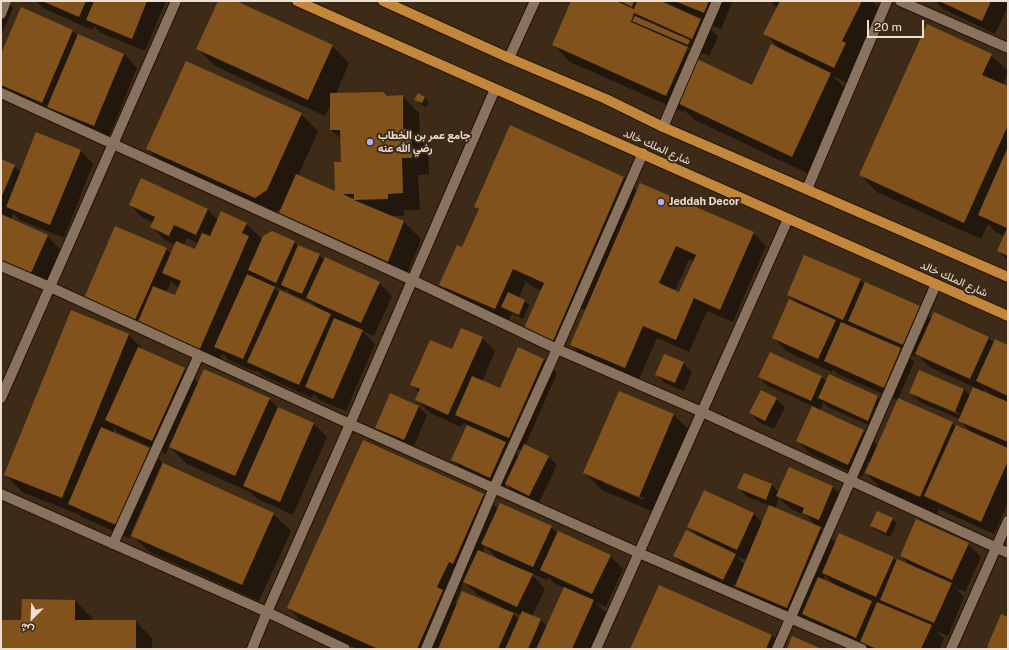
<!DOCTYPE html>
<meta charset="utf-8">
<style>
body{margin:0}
#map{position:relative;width:1009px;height:650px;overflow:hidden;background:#3e2b17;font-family:"Public Sans",Vazirmatn,sans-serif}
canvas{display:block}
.frame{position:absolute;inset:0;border:2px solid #ece0d4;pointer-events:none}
.north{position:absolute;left:12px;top:598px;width:40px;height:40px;-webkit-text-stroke:3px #3e2b17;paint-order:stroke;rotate:204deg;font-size:11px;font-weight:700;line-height:16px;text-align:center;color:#ece0d4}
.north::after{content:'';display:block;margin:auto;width:14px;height:18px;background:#ece0d4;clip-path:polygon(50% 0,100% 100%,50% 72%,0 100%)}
.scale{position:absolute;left:867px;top:20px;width:57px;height:18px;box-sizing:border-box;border:2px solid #ece0d4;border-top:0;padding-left:5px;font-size:12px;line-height:14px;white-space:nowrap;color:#ece0d4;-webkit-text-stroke:3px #3e2b17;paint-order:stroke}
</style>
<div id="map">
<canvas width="1009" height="650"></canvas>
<div class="frame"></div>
<div class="north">ش</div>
<div class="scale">20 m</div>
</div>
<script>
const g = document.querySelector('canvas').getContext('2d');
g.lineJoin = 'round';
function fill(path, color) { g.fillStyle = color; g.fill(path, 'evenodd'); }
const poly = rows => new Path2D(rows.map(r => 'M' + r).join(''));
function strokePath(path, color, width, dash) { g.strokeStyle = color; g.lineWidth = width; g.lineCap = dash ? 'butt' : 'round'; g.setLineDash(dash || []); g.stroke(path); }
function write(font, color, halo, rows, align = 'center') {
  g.font = font + ' "Public Sans",Vazirmatn,sans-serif'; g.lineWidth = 4; g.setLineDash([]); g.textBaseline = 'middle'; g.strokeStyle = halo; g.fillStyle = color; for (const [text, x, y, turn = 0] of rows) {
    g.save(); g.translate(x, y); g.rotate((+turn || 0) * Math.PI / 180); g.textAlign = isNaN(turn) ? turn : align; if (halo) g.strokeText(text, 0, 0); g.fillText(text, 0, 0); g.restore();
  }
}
const shadow = poly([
 [1,1,7,1,13,8,1,35],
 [36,1,166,1,145,51,101,33,94,26,92,30,43,8],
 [219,1,233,1,332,46,349,63,336,94,387,97,402,96,419,113,420,138,428,147,429,174,418,175,420,210,404,210,404,216,390,216,404,222,421,239,405,279,297,230,280,213,282,208,272,215,164,166,147,149,301,114,318,131,298,176,336,193,342,163,341,139,331,130,331,104,325,116,215,66,197,48],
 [572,1,733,1,721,29,703,22,718,37,709,56,685,46,701,62,752,86,781,50,765,34,777,8,770,1,872,1,882,11,851,85,833,76,848,91,809,174,695,120,684,110,683,112,570,62,553,44],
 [935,1,1008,1,1008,7,995,34,943,9],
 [73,31,77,35,124,54,137,68,108,139,1,90,1,57],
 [991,55,1008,71,1003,85,1008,87,1008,260,998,251,1005,236,996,232,988,224,981,239,877,192,860,174],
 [425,97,429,102,426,107,420,104,415,99],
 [511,126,624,178,638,192,753,233,766,246,733,322,707,311,689,352,657,338,638,381,584,358,571,344,586,310,580,308,562,349,526,328,542,291,531,286,526,281,519,298,525,301,529,305,523,319,512,313,508,322,454,298,441,284,463,249,480,211,475,206],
 [689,259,694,261,680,294,675,291],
 [80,150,93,164,64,238,20,220,13,213,11,220,47,236,64,253,47,291,1,271,1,160,14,166,21,172],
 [130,205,207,209,218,220,246,224,262,239,294,242,298,246,319,255,325,260,379,283,392,296,374,336,361,330,375,344,346,411,319,400,314,394,312,398,262,375,257,370,256,372,229,360,222,353,216,367,155,341,147,332,98,311,166,249,172,254,176,245,165,240,152,227,154,223,143,218],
 [187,238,198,243,195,251,184,245],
 [171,281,179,288,175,297,166,293],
 [272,285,285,291,286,289,291,294,311,302,319,309,280,293],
 [860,280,865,285,866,283,920,307,932,319,988,338,994,343,1008,346,1008,503,994,534,939,509,937,514,883,490,866,473,870,463,868,462,862,477,810,454,797,440,813,406,768,386,759,377,770,354,822,377,826,381,829,375,878,397,887,406,877,429,828,407,823,402,820,410,864,431,878,445,897,400,838,374,833,369,832,372,786,351,773,337,797,303,788,295],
 [903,351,916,357,917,355,930,367,974,387,970,396,964,389,920,371,911,393,920,402,960,419,959,420,971,432,956,427,952,423,898,399,914,362],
 [985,389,992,396,983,392],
 [920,396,960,413,959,415,920,398],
 [129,335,145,352,184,369,199,383,269,399,278,408,314,424,327,437,293,515,258,499,250,492,187,464,169,446,166,454,119,433,114,428,113,433,146,447,147,446,162,462,131,533,133,534,273,514,291,531,259,601,150,552,131,534,129,538,82,517,80,515,22,492,5,474],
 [482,338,495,351,482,382,500,390,544,360,557,373,525,446,548,457,557,465,538,504,515,493,506,484,504,490,465,473,452,460,468,426,464,422,461,427,430,413,417,400,420,393,411,384,452,351],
 [507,444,522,451,519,457],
 [683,363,692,372,684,391,665,383,656,374],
 [619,392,674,415,691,432,656,513,602,490,585,473],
 [604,481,644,498,643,500,604,483],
 [776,399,785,407,774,429,759,422,750,413],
 [418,406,427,415,413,448,385,436,376,427],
 [789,468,833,487,846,500,832,532,819,527,836,543,893,558,897,562,912,567,901,556,968,544,981,557,965,592,955,588,964,597,948,636,936,631,944,639,940,649,866,649,816,627,807,618,804,624,753,603,734,584,732,588,683,565,674,556,699,537,688,526,754,514,762,523,770,506,747,497,739,488,744,474,772,485,779,492],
 [779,498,791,509,807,516,817,527,775,509],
 [736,556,746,560,745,565],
 [825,575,834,585,823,580],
 [483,495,498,509,551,527,558,534,610,556,623,569,606,607,595,602,607,614,591,649,358,649,306,625,288,608],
 [485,546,499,560,482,553],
 [523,569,547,580,548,577,554,583,565,588,547,627,541,620,532,616,545,589,532,575,522,571],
 [464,582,478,595,502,607,501,608,457,605,455,603],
 [511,611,521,615,519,620],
 [892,519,897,523,890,537,875,530,871,526],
 [75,601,92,618,92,621,135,621,152,638,152,649,1,649,1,621,22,621],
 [772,635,785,649,631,649]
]);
const building = poly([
 [42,1,86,1,79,17],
 [94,1,147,1,132,39,86,20],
 [218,1,236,1,333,45,308,100,196,49],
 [571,1,616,1,634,9,637,1,661,1,701,19,692,39,634,13,631,22,688,47,666,96,552,45],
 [620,1,634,1,632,7],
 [675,1,709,1,704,13],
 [780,1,862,1,842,41,846,43,834,68,763,34],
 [939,1,991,1,982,21],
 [21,7,73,30,42,103,1,85,1,54],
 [635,16,690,40,688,45,632,21],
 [927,24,992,54,982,75,1008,86,1008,125,964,223,859,175],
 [78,34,124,54,94,126,47,107],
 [771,44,831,73,792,157,677,103,697,59,752,85],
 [186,61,302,113,267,190,255,198,146,149],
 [383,92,387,96,403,95,403,129,411,129,412,158,402,158,403,193,388,194,388,199,354,200,404,221,388,262,279,213,296,174,335,191,334,162,341,162,340,130,330,130,330,93],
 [343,194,354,194,354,199,351,198],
 [418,93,425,97,422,103,414,100],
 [510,125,624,177,553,341,524,328,544,283,513,269,495,309,439,285,457,245,462,247,479,209,474,207],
 [36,132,81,150,50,225,6,207],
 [1008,147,1008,256,997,251,1007,228,978,215],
 [1,159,15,165,1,198],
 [141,178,208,209,196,235,174,225,169,236,150,227,155,217,129,205],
 [640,183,754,232,720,310,694,298,676,340,643,326,625,368,570,345],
 [676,246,696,255,679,292,659,283],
 [221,211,247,223,242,233,249,236,199,351,137,324,153,286,175,295,181,281,162,273,176,241,195,249,202,233,210,236],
 [1,214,48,235,30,275,1,262],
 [115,226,167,248,135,320,84,298],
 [272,231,295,241,276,283,248,270,263,236],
 [298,245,320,254,302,294,281,285],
 [804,255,861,279,843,320,787,295],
 [325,257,380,282,361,323,306,298],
 [247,274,275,287,243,359,214,347],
 [865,282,920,306,903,345,848,321],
 [280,290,331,314,299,385,247,362],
 [508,292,525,300,519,315,501,307],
 [789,299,836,320,818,359,772,338],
 [71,310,129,334,62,498,4,475],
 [934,312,989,337,970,379,915,354],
 [334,318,363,330,333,399,305,387],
 [841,322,901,348,884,388,824,361],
 [461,328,483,337,448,415,415,400,420,389,410,385,430,340,452,349],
 [995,339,1008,345,1008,396,976,381],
 [138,347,185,368,152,441,105,420],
 [518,347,544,359,509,438,455,415,472,376,500,388],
 [770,352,822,376,811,401,758,377],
 [664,354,684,362,675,383,655,375],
 [204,369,270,398,235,476,169,447],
 [919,370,964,389,955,412,909,393],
 [829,374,878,396,868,421,818,398],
 [973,387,1008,402,1008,442,958,421],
 [761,390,777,398,765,421,749,413],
 [619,391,674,414,639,497,583,473],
 [390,393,419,406,404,440,375,428],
 [898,398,953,422,920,497,865,473],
 [812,406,864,430,848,465,796,441],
 [278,407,314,423,280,502,243,486],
 [467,425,506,442,490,478,451,460],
 [956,425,1008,448,1008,461,981,522,924,496],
 [101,427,150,448,116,525,68,504],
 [363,440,484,494,453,564,449,562,437,587,443,590,417,649,378,649,287,608],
 [524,444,549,456,529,496,505,484],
 [163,463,274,513,242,585,131,536],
 [789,467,833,486,819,520,802,513,804,508,776,496],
 [744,473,772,484,766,500,737,488],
 [704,490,754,513,737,550,687,527],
 [500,503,552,526,533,567,481,544],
 [769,505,821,527,787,608,735,586],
 [877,511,893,518,886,533,870,526],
 [916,519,969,543,952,580,900,556],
 [686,530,736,554,723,580,673,556],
 [558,531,611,555,592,594,540,570],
 [839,533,894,557,876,597,822,573],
 [478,550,533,574,517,607,463,582],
 [897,559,952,583,934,623,880,600],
 [818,577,872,601,856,638,802,614],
 [659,585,772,635,766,649,630,649],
 [564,587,594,600,572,649,536,649],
 [462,591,514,613,498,649,438,649],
 [22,599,75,600,75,620,136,620,136,649,1,649,1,620,21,620],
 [877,602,932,625,921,649,877,649,860,642],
 [522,611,541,619,528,649,505,649],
 [1001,614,1008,617,1008,649,991,649,987,647],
 [792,636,822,649,787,649]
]);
const street = poly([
 [900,1,1008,48],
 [1,14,6,1],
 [509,58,535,1],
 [1,93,412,280,557,349,702,412,1008,553],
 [663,127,717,1],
 [807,189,887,1],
 [1,266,50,287,350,424,639,553,862,649],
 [113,544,199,355],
 [426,649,494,488,557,349,643,153],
 [777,649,936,284]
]);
const secondary = poly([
 [1,398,176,1],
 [1,494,267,612,345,649],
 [252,649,267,612,350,424,495,89],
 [596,649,788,219],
 [951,649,1008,521]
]);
const primary = poly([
 [297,1,1008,316],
 [383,1,509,58,606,99,663,127,1008,277]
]);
const markers = [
 [370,142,4,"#b1adfa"],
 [661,202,4,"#b1adfa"]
];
const poiNames = [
 ["جامع عمر بن الخطاب",378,136],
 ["رضي الله عنه",378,149],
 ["Jeddah Decor",669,202]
];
const streetNames = [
 ["شارع الملك خالد",657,147,24],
 ["شارع الملك خالد",954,279,24]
];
fill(shadow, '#0007');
fill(building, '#81521c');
strokePath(street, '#241302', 12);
strokePath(secondary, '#241302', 12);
strokePath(primary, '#241302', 12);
strokePath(street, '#89735e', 10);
strokePath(secondary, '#89735e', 10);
strokePath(primary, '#c3873c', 10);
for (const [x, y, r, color] of markers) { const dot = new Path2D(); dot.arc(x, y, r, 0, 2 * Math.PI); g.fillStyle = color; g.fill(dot); strokePath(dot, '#3e2b17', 1.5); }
write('bold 11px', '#ece0d4', '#3e2b17', poiNames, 'left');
write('11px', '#ece0d4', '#3e2b17', streetNames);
</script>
